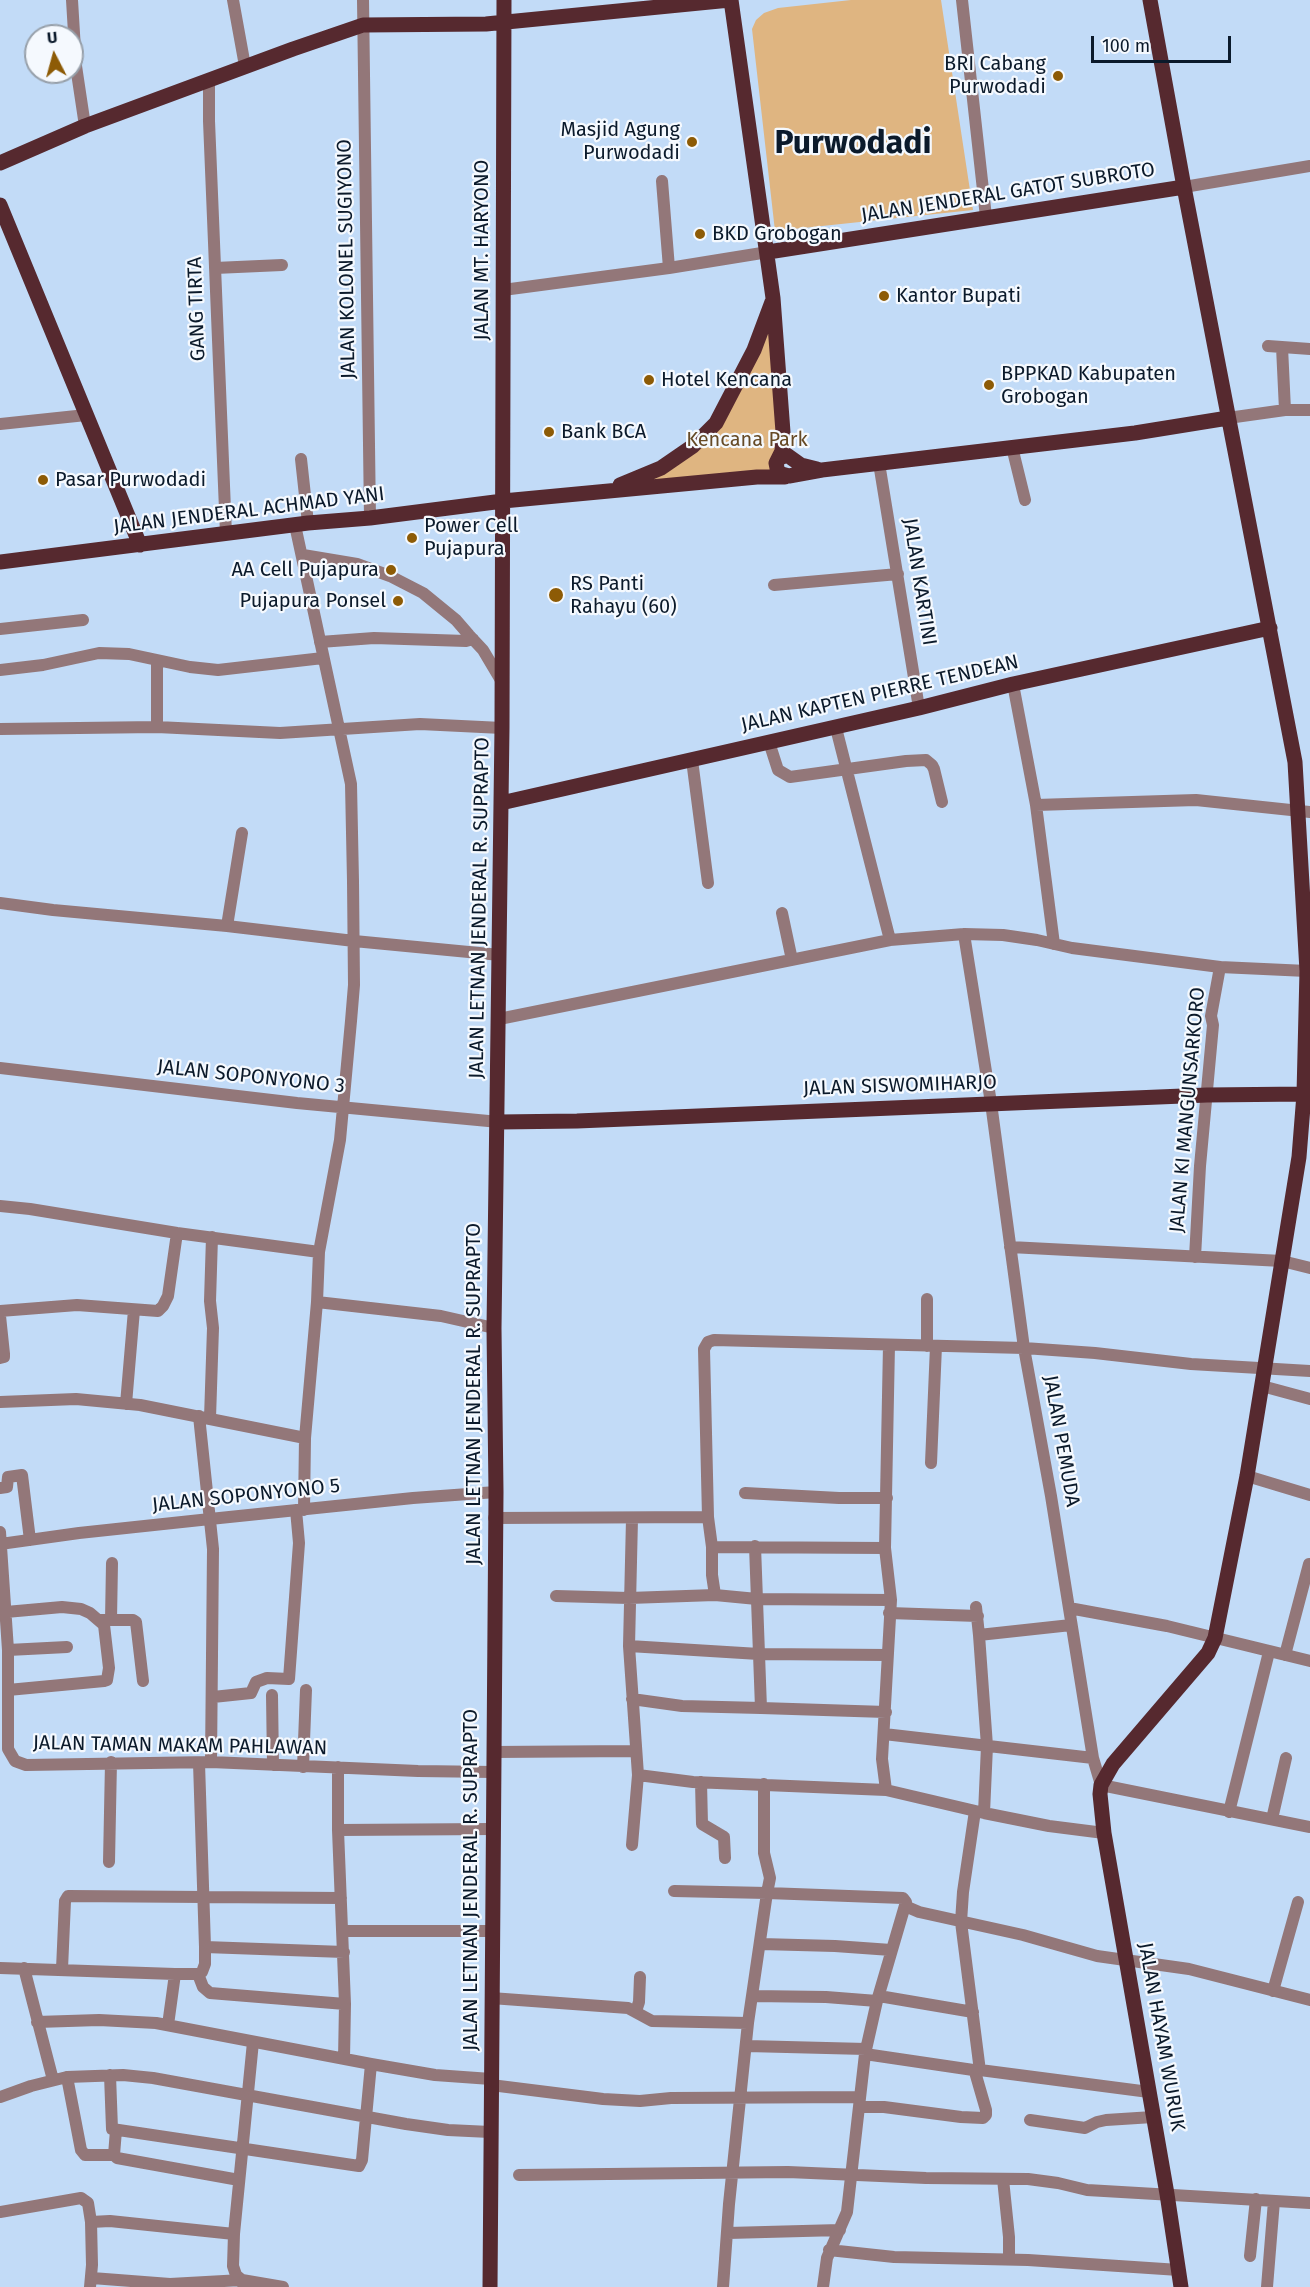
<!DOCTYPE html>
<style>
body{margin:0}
#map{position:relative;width:1310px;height:2287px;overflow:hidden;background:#c2dbf7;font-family:"Fira Sans",sans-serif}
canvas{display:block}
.north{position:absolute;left:24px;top:24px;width:60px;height:60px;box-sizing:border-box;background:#f5f9fe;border:2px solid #97a0aa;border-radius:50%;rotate:354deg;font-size:16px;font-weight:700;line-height:24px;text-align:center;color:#0b1a2b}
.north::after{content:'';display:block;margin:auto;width:21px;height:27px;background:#8d5b06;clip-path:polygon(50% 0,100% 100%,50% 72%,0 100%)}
.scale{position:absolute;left:1091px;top:36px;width:140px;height:27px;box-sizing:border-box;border:3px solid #0b1a2b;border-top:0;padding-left:8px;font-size:18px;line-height:21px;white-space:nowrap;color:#0b1a2b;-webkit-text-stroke:4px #f5f9fe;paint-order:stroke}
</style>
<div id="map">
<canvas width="1310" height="2287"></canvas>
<div class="north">U</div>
<div class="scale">100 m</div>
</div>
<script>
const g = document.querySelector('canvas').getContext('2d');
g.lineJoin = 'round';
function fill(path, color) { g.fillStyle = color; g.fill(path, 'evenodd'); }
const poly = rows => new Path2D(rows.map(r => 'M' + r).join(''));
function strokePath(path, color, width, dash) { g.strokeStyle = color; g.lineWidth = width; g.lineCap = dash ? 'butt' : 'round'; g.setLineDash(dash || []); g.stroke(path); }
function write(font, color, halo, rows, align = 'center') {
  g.font = font + ' "Fira Sans",sans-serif'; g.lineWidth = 4.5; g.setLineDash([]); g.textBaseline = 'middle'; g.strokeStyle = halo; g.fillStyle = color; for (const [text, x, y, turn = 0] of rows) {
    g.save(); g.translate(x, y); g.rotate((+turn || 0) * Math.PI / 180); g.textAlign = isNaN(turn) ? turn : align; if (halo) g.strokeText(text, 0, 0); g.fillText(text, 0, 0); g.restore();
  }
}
const green = poly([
 [851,0,941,0,973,210,775,231,752,29,756,20,764,13,778,8],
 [773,300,783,432,772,469,765,473,635,481,716,424]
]);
const minor = poly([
 [72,0,76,66,85,126],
 [233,0,245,66],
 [363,0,370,518],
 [962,0,986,217],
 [209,81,209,121,226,534],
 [662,181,669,268],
 [1184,187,1310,166],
 [215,268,282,265],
 [503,290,669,268,768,252],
 [1268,346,1310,349],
 [1282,347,1285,410],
 [1228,418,1285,410,1310,410],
 [0,424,86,415],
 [1012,447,1025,500],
 [301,459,308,523],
 [879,463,919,708],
 [295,525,351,784,353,881,354,985,351,1021,340,1140,319,1252,317,1302,305,1438,304,1510],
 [303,555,357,564,390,576,423,593,456,620,469,635,483,650,502,682],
 [774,585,898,574],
 [0,629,83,620],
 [320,642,374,638,466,641,473,639],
 [0,670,43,665,99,653,129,654,190,667,218,670,323,658],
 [1013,684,1036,805,1054,944],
 [157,727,157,662],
 [836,728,890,940],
 [0,729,157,727,280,733,420,724,502,728],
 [769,742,778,770,790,777,906,761,926,760,932,765,934,769,942,802],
 [692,760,708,883],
 [1036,805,1196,800,1310,812],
 [0,903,53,910,227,926,354,941,500,955],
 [782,913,792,960],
 [227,926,242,833],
 [964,934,991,1103,1024,1348,1051,1496,1093,1758,1101,1785,1310,1827],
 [499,1019,890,940,964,934,1003,935,1037,940,1072,948,1220,967,1307,971],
 [0,1068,297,1103,499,1122],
 [0,1206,30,1209,177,1233,319,1252],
 [1010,1247,1282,1261,1310,1268],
 [1195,1257,1200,1166,1213,1025,1211,1016,1220,967],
 [317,1302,441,1316,494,1328],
 [0,1311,77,1305,158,1311,163,1306,168,1296,177,1233],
 [0,1316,4,1354,4,1357,0,1358],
 [927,1346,927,1299],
 [1262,1386,1310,1399],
 [0,1402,76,1399,140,1405,305,1438],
 [126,1404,134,1310],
 [199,1416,213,1549,211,1762],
 [210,1418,213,1328,210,1301,212,1237],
 [931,1463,936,1346],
 [1247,1476,1310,1495],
 [0,1488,7,1487,8,1477,22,1475,30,1540],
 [745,1493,839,1498,887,1498],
 [708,1517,712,1547],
 [494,1518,708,1517,704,1349,708,1342,714,1340,1024,1348,1095,1353,1191,1364,1310,1371],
 [632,1519,629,1646,638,1775,693,1782,886,1790,984,1813,1049,1826,1104,1833],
 [0,1532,8,1650,8,1749,15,1761,26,1765,211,1762,418,1771,493,1772],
 [0,1544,79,1533,210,1519,413,1498,496,1492],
 [755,1546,761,1708,886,1712],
 [715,1595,712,1575,712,1547,885,1548],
 [556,1596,629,1598,715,1595,757,1599,891,1600],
 [976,1607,979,1635,1071,1625],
 [1069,1608,1167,1626,1310,1661],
 [6,1612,62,1607,81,1609,90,1613,104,1625,109,1668,107,1680,104,1681,8,1690],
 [889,1613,978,1616],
 [100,1620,133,1620,136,1622,143,1681],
 [111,1620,112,1563],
 [979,1635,987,1746,984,1813],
 [629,1646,759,1654,887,1655],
 [8,1650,67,1647],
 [1285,1655,1309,1564],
 [272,1695,273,1765],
 [213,1697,251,1693,256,1682,267,1678,289,1679,299,1543,296,1510],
 [632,1699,682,1706,761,1708],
 [884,1734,1093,1758],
 [493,1752,635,1751],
 [303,1767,306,1690],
 [338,1767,338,1830,345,2004,344,2059],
 [701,1782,702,1824,724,1837,725,1858],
 [886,1790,882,1759,891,1600,885,1548,889,1345],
 [1229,1812,1269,1652],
 [1272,1819,1286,1758],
 [338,1830,492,1829],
 [632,1845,638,1775],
 [109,1862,111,1762],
 [674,1891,767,1893,770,1878,764,1853,764,1784],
 [905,1906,919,1912,1023,1935,1097,1956,1189,1969,1310,2000],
 [343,1931,492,1931],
 [761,1944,835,1946,891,1950],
 [205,1947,344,1952],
 [0,1968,175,1974,198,1974,202,1972,205,1964,205,1947,199,1763],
 [24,1968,53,2080],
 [62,1969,65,1901,68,1896,341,1898],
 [198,1974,203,1987,210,1993,345,2004],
 [1273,1991,1298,1902],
 [753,1996,826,1997,877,2001],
 [879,1996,973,2012],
 [491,1998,628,2008,652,2021,748,2023],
 [636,2011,639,2002,640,1977],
 [37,2022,99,2020,156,2023,371,2064,435,2075,491,2079],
 [168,2025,175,1974],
 [253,2042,234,2234,233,2266,236,2275,242,2280,283,2287],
 [747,2046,866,2049],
 [865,2054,980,2071,961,1922,963,1892,975,1811],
 [980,2070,1149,2092],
 [110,2075,112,2129,359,2166,362,2160,371,2064],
 [67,2077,81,2150,85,2155,114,2155],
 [491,2085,603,2099,640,2101,671,2098,859,2097],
 [0,2097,31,2086,67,2077,123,2075,153,2078,406,2124,448,2130,490,2132],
 [859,2107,884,2107,961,2117,983,2118,986,2115,986,2110,975,2072],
 [1030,2120,1085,2128,1097,2122,1106,2120,1153,2117],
 [116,2130,114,2155,117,2158,239,2180],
 [519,2175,788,2172,926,2178,1028,2179,1058,2183,1087,2190,1310,2203],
 [1003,2179,1009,2237,1009,2259],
 [0,2212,81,2198,88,2203,91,2222,110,2221,234,2234],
 [728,2233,840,2230],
 [829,2250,894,2257,1028,2260,1179,2270],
 [1250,2256,1256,2199],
 [92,2278,170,2284,173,2287],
 [170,2284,242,2280,242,2283],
 [90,2287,92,2265,91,2222],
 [723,2287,729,2204,748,2023,767,1893,903,1898,906,1902,877,2001,865,2054,847,2212,827,2258,823,2287],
 [1267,2287,1274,2201]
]);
const major = poly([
 [731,0,773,298,783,432,782,451,776,463,778,473,789,476,822,470,1135,433,1228,418],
 [1150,0,1184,187,1295,762,1307,971,1304,1094,1299,1157,1247,1476,1215,1638,1208,1653,1113,1764,1101,1785,1100,1794,1104,1833,1167,2194,1181,2287],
 [0,163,85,126,293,49,363,25,486,24,730,0],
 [0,205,140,545],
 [768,252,1184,187],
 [778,459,787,455,801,465,817,469],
 [620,485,661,468,693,446,716,423,754,350,772,302],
 [0,562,308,523,370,518,503,501,757,477,785,477],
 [501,803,919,708,1013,684,1270,628],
 [499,1122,577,1121,1207,1095,1304,1094],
 [490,2287,496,1492,494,1328,502,728,504,0]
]);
const markers = [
 [1058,76,6,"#8d5b06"],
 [692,142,6,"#8d5b06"],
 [700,234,6,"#8d5b06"],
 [884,296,6,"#8d5b06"],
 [649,380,6,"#8d5b06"],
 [989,385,6,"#8d5b06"],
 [549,432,6,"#8d5b06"],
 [43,480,6,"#8d5b06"],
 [412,538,6,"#8d5b06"],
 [391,570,6,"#8d5b06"],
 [556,595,8,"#8d5b06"],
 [398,601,6,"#8d5b06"]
];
const poiNames = [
 ["BRI Cabang",1046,64,"right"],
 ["Purwodadi",1046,87,"right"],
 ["Masjid Agung",680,130,"right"],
 ["Purwodadi",680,153,"right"],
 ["BKD Grobogan",712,234],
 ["Kantor Bupati",896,296],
 ["BPPKAD Kabupaten",1001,374],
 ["Grobogan",1001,397],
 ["Hotel Kencana",661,380],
 ["Bank BCA",561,432],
 ["Pasar Purwodadi",55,480],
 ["Power Cell",424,526],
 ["Pujapura",424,549],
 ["AA Cell Pujapura",379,570,"right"],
 ["RS Panti",570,584],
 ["Rahayu (60)",570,607],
 ["Pujapura Ponsel",386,601,"right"]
];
const streetNames = [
 ["JALAN JENDERAL GATOT SUBROTO",1008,193,-9],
 ["JALAN MT. HARYONO",482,250,-90],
 ["JALAN KOLONEL SUGIYONO",347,259,-91],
 ["GANG TIRTA",197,309,-92],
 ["JALAN JENDERAL ACHMAD YANI",249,511,-7],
 ["JALAN KARTINI",919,582,81],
 ["JALAN KAPTEN PIERRE TENDEAN",880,694,-13],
 ["JALAN LETNAN JENDERAL R. SUPRAPTO",480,908,-89],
 ["JALAN SOPONYONO 3",251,1077,6],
 ["JALAN SISWOMIHARJO",900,1086,-2],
 ["JALAN KI MANGUNSARKORO",1188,1110,-85],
 ["JALAN LETNAN JENDERAL R. SUPRAPTO",474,1394,-90],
 ["JALAN PEMUDA",1061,1441,80],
 ["JALAN SOPONYONO 5",246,1496,-6],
 ["JALAN TAMAN MAKAM PAHLAWAN",180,1746,1],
 ["JALAN LETNAN JENDERAL R. SUPRAPTO",471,1880,-90],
 ["JALAN HAYAM WURUK",1161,2037,80]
];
const parkNames = [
 ["Kencana Park",747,440]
];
const townNames = [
 ["Purwodadi",853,144]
];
fill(green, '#dfb581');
strokePath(minor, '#937779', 12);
strokePath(major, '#56292f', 15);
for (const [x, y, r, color] of markers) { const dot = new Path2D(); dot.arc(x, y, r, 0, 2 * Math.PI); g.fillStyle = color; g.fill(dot); strokePath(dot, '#f5f9fe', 2); }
write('20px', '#0b1a2b', '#f5f9fe', poiNames, 'left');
write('20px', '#0b1a2b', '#f5f9fe', streetNames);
write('20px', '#664a26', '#f5f9fe', parkNames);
write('bold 32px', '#0b1a2b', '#f5f9fe', townNames);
</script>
